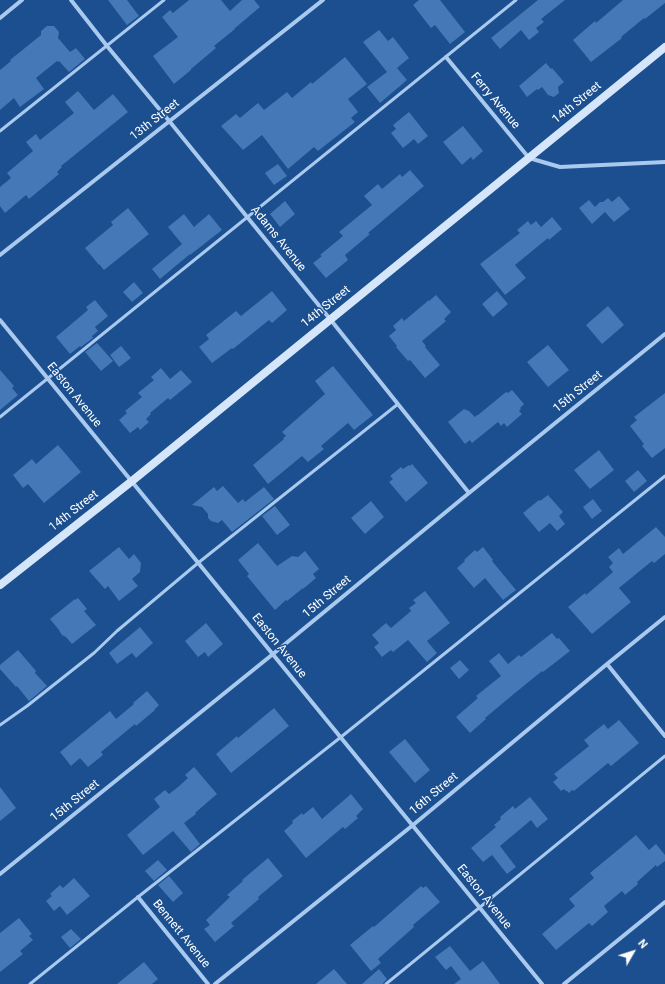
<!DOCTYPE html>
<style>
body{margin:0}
#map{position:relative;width:665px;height:984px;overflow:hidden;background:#1b4f8f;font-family:Roboto,sans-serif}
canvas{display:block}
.north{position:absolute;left:613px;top:932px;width:40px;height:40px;-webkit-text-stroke:3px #1b4f8f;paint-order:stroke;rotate:51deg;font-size:11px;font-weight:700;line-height:16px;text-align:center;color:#fff}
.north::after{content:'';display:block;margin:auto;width:14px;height:18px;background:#fff;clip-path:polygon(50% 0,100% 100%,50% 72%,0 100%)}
</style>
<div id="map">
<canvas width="665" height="984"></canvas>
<div class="north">N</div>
</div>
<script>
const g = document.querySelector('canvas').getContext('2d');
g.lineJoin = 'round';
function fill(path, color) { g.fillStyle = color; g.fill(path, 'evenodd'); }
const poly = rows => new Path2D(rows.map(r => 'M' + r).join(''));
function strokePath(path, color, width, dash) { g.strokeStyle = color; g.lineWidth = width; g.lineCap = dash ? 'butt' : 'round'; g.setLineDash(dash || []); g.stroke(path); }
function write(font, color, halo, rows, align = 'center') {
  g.font = font + ' Roboto,sans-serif'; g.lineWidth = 3; g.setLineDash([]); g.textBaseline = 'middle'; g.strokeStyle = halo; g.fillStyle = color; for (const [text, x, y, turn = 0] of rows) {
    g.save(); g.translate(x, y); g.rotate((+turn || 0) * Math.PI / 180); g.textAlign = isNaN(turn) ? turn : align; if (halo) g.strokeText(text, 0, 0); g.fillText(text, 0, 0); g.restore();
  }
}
const building = poly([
 [108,0,127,0,139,16,127,25],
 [189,0,221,0,230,11,242,0,254,0,260,7,234,29,235,29,214,46,216,48,191,69,191,70,174,84,153,56,178,37,162,17,170,10,173,13],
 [419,0,440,0,465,32,450,44,435,25,431,28,413,5],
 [538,0,565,0,541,19,544,22,536,28,539,32,529,40,521,30,500,49,491,38],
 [623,0,665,0,665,3,645,19,644,18,621,37,622,38,591,62,573,40,595,21,596,23],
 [47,26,54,26,59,32,58,38,70,52,76,48,85,59,69,72,59,61,58,62,57,61,36,78,44,89,20,107,14,98,0,110,0,70,11,61,10,60,41,35,41,31],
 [379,30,388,41,393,37,409,58,397,68,407,80,380,103,367,87,387,72,363,42],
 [345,57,367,84,348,99,358,112,351,118,355,122,318,151,314,147,288,169,262,135,243,150,221,126,236,114,240,118,258,103,264,110,287,92,292,98,311,82,312,84],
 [546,63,551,69,552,68,564,82,558,87,559,93,554,97,548,95,542,87,538,90,537,89,527,97,519,86],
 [78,91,94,110,113,94,128,112,61,166,62,167,57,172,59,174,29,199,26,195,5,213,0,206,0,187,11,178,7,173,33,151,26,142,36,134,40,140,74,113,65,102],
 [409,112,428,136,418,144,414,139,403,148,391,133,396,129,393,125],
 [463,126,483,151,473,160,471,157,462,165,443,142],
 [278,164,287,176,274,185,265,173],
 [410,170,424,186,368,233,370,234,345,255,348,260,326,278,313,263,322,256,320,255,343,236,339,232,372,205,364,196,378,184,382,189,400,174,402,177],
 [619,196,630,209,614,222,605,212,592,224,579,208,589,200,595,207,600,202,603,202,608,198,612,202],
 [285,201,295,214,280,227,270,214],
 [128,208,149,234,104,270,99,264,99,265,85,248,113,225,111,222],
 [184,214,194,227,209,214,222,230,190,255,190,254,160,279,152,269,182,244,168,227],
 [552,217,562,229,549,240,548,238,515,265,526,278,505,295,480,264,520,233,517,230,528,221,531,225,536,221,541,227],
 [134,282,143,293,132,302,123,292],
 [272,291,287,310,272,323,269,320,233,349,232,348,212,363,199,347,209,339,206,335,236,311,241,316],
 [497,291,508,304,493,317,482,304],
 [436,295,451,312,444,319,446,321,422,341,426,346,425,347,440,365,425,378,410,360,408,361,396,347,397,346,389,336,396,330,393,326,402,318,404,321,429,300,429,301],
 [95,300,108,316,95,327,98,331,92,336,93,338,81,347,80,346,70,354,56,337,88,310,86,307],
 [608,306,624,325,602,344,586,325],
 [97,343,113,361,101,371,85,352],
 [548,345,569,370,548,387,527,362],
 [121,346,131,358,119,367,110,355],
 [333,366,373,415,354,430,348,423,321,446,324,449,308,462,302,456,268,484,253,465,284,439,283,438,286,436,282,432,325,394,315,381],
 [161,368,170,379,181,370,192,382,170,400,168,398,150,413,151,414,146,419,149,422,140,430,138,427,130,433,119,420,127,413,125,411,142,397,138,393,154,380,151,377],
 [0,370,14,386,12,388,18,395,0,410],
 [512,390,524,404,520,408,521,409,519,411,522,414,507,427,504,423,501,426,498,422,472,443,470,440,465,444,448,422,464,409,469,411,475,417,477,415,478,415,506,392,508,393],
 [665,393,665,448,652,458,642,446,644,444,630,426,637,420,634,417],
 [58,445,81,472,44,503,28,484,23,488,13,475,32,459,36,464],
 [599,450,614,470,590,489,574,470],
 [412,464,428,483,406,502,389,482,393,479,390,476,401,467,403,469,409,465,410,466],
 [638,470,647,481,634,492,625,481],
 [223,486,238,503,243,499,245,502,264,487,274,499,232,532,222,520,218,523,211,521,208,518,208,514,202,507,192,505,214,487,217,491],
 [548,495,563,512,559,516,565,524,557,531,550,523,539,532,523,513,539,500,540,501],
 [593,499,602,511,592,519,583,507],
 [371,501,384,517,365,534,351,518],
 [275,506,290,525,277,535,262,516],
 [656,527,665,537,665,554,654,563,652,561,619,588,631,602,592,634,568,607,585,593,586,595,613,572,609,567,613,563,608,557,619,548,623,554],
 [258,543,277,566,292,556,298,557,305,551,319,569,313,574,316,578,303,589,303,588,287,601,286,600,275,610,247,576,249,574,238,560],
 [119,547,129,559,134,554,141,563,140,572,132,579,138,586,119,601,108,586,105,589,89,571],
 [483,547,493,560,492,561,516,590,503,600,485,578,474,588,457,568,465,561,464,560,475,550,477,552],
 [425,591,450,623,427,641,437,653,427,662,408,640,393,652,391,650,382,657,374,647,379,643,372,635,386,623,391,628,411,611,409,608,416,603,413,600],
 [78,598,87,609,84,611,96,625,72,644,66,637,62,635,60,632,59,630,50,619,75,599,75,600],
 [206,623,223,644,208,657,205,652,198,657,185,641],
 [140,627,153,643,136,658,132,653,117,664,109,653],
 [552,633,557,639,559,638,570,651,543,672,542,671,515,693,485,718,486,719,470,733,456,717,478,698,476,696,501,676,489,661,499,653,508,664,519,655,521,657],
 [18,650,36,671,35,673,47,686,29,701,17,686,16,687,0,669,0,665],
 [460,660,469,670,459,679,450,668],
 [147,691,159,705,154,710,155,710,136,726,135,724,101,752,103,755,88,767,80,758,71,766,60,752,110,711,116,719,134,704,133,703],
 [274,708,289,726,231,773,216,754,237,736,238,738],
 [619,720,639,743,611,766,608,763,574,791,572,790,569,793,567,791,566,791,564,789,561,791,553,782,558,778,554,774,589,746,584,740,604,724,608,729],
 [405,739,430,770,415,783,389,752],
 [194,767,217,794,195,813,196,814,184,823,200,844,191,852,173,831,143,855,127,835,160,807,154,799,165,790,169,794,178,787,188,778,185,775],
 [0,787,16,808,0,821],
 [351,794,363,809,356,816,358,818,345,829,343,827,306,858,284,831,293,823,292,821,302,813,303,815,313,807,322,819],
 [530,797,548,819,537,828,531,820,500,846,516,867,507,874,492,855,483,862,471,848,496,827,494,825,501,819,500,817,513,806,515,809],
 [636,835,649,850,656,844,665,855,665,861,657,867,656,865,637,882,638,884,625,895,622,891,604,906,608,912,592,926,589,923,556,950,542,934,575,906,569,899,594,878,590,873],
 [268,858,283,876,258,897,259,899,231,923,234,926,215,942,204,929,210,925,206,920,230,897,227,895,243,881,242,880],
 [158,860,167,870,154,881,145,871],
 [169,876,183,893,173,902,158,885],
 [74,878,90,896,67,915,60,906,54,911,46,901,52,896,50,894,60,885,63,888],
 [421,886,423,888,426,886,440,902,413,925,414,927,378,959,381,963,371,971,350,945,373,926,374,927],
 [19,918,32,934,29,936,33,940,20,951,23,954,0,972,0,933],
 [71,929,81,939,70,948,61,937],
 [450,946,470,971,483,961,500,984,454,984,461,979,451,966,446,970,435,957],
 [144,962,158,979,152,984,117,984],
 [334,969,347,984,316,984],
 [379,969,387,979,384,982,383,984,362,984]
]);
const lane = poly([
 [0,131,164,0],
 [0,417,516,0],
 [0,725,27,706,94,653,117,631,198,563,398,404],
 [30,984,138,897,341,737,665,476],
 [386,984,665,756]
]);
const street = poly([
 [71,0,107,46,170,122,330,319,469,493],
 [0,18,22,0],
 [446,57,529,158,560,167,665,162],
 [0,255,323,0],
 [0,320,542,984],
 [607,664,665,736],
 [0,874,273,654,469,493,665,334],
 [138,897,208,984],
 [215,984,413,825,607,664,665,617],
 [564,984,665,902]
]);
const secondary = poly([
 [0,585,132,481,665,47]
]);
const streetNames = [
 ["Ferry Avenue",495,101,50],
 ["14th Street",577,103,-39],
 ["13th Street",155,120,-38],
 ["Adams Avenue",278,239,51],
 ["14th Street",326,307,-39],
 ["15th Street",578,392,-39],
 ["Easton Avenue",74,395,51],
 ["14th Street",74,511,-38],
 ["15th Street",327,597,-40],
 ["Easton Avenue",279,646,51],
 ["16th Street",434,794,-40],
 ["15th Street",75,801,-39],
 ["Easton Avenue",484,897,51],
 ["Bennett Avenue",181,934,51]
];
fill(building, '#4478b7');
strokePath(lane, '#a9c9ee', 3);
strokePath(street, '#a9c9ee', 4);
strokePath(secondary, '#d6e6fa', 8);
write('12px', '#fff', '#1b4f8f', streetNames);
</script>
